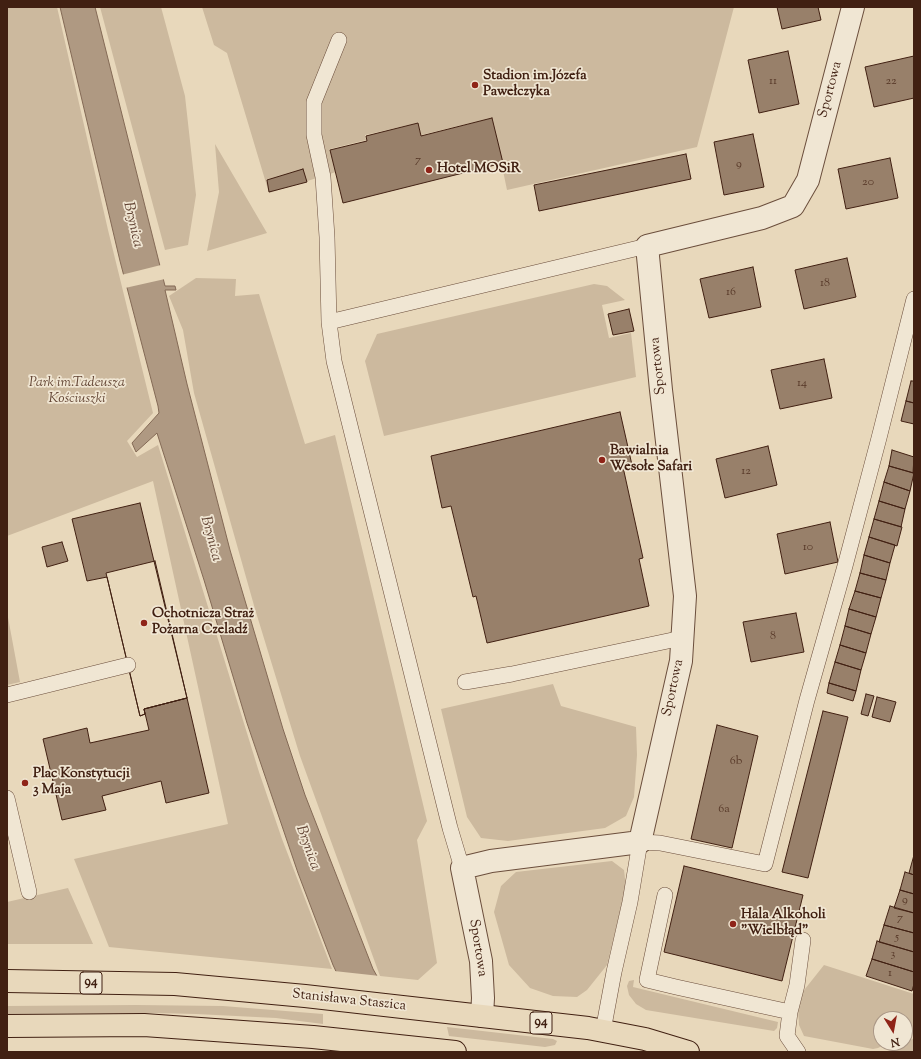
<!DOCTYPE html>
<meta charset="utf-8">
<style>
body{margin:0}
#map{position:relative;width:921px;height:1059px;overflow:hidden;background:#e8d8bb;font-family:"Sorts Mill Goudy",serif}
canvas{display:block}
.frame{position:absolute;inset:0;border:8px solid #412012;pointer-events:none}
.north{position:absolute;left:873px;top:1011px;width:40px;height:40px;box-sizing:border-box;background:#f0e6d3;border:1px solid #aa9786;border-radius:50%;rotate:169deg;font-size:11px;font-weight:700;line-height:16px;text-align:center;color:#412012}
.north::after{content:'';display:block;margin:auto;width:14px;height:18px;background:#8f2418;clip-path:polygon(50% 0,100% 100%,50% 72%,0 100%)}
</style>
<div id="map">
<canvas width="921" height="1059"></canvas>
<div class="frame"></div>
<div class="north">N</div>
</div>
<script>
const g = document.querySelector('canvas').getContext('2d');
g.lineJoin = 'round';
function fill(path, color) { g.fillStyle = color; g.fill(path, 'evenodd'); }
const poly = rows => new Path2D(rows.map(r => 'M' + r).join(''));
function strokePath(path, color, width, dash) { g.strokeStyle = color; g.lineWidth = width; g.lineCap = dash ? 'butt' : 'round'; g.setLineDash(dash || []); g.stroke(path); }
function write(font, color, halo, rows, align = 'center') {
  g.font = font + ' "Sorts Mill Goudy",serif'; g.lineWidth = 3.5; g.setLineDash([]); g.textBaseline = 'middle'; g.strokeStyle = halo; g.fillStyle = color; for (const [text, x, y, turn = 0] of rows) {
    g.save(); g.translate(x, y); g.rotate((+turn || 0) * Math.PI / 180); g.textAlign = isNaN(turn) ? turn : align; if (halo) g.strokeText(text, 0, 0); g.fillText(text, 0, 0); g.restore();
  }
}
const green = poly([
 [7,7,57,7,108,230,153,413,127,441,137,457,158,445,259,772,282,839,332,969,109,947,74,859,228,824,153,481,7,536],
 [100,7,161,7,185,96,196,195,188,245,165,250],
 [202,7,734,7,697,147,507,190,492,118,421,135,418,123,365,135,366,140,330,149,336,172,269,193,227,53,214,45],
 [215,144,267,233,207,251,219,192],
 [196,278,236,279,235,296,259,294,305,444,335,435,427,821,417,840,437,963,418,980,380,976,300,756,255,609,194,393,183,330,169,296],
 [594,284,607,286,625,300,602,305,609,338,631,333,636,377,384,436,365,361,377,334],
 [7,612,20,682,7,685],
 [553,684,561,706,636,727,637,755,634,797,626,816,605,828,508,841,481,838,467,817,441,709],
 [612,861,624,870,626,887,607,965,587,990,577,997,553,996,530,988,509,965,494,912,501,886,516,872],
 [68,888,93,944,7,944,7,902],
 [824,965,914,994,914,1029,905,1033,905,1019,881,1019,881,1043,888,1043,878,1048,873,1049,804,1036,799,1025,798,1009,801,994],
 [634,980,633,987,778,1022,777,1028,774,1031,646,1010,636,1004,629,995,627,986,629,981],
 [136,1005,223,1006,323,1014,323,1024,276,1018,196,1014,154,1013,7,1014,7,1006],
 [447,1027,553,1039,557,1041,555,1045,545,1047,449,1036],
 [914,1038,914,1052,890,1052]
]);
const water = poly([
 [60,7,95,7,165,286,175,286,176,290,165,290,187,384,230,550,283,729,305,795,373,969,418,1049,367,1037,333,965,298,873,247,723,204,580,157,433,136,452,132,443,159,413,158,406,120,261,60,7]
]);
const pier = poly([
 [161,265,165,279,125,288,121,275],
 [334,971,380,976,420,1048,365,1038]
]);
const building = poly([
 [777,7,818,7,821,20,782,29,777,7],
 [788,51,799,104,759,113,748,60,788,51],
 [914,56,914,98,874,107,865,67,914,56],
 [492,118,503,163,343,203,330,150,367,141,366,136,418,123,421,136,492,118],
 [753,134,764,187,724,195,714,142,753,134],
 [686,154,691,179,539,211,534,185,686,154],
 [890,158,898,198,846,209,838,169,890,158],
 [303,169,307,182,269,192,267,180,303,169],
 [847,258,856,297,804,309,795,270,847,258],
 [753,267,761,307,709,318,700,279,753,267],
 [629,309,634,331,613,335,608,314,629,309],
 [824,359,832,398,780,409,771,370,824,359],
 [911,381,914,381,914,403,906,401,911,381],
 [906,401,914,403,914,424,901,421,906,401],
 [620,412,632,465,623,467,643,558,639,559,649,606,487,643,476,596,473,597,451,506,442,508,431,456,620,412],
 [768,446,777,485,725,498,716,459,768,446],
 [892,450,914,457,913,473,889,466,892,450],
 [889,466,914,473,910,491,884,482,889,466],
 [884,482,910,491,905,509,879,501,884,482],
 [879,501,905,509,901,527,874,519,879,501],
 [140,503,187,698,144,709,145,714,140,716,107,577,87,581,72,519,140,503],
 [874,519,902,527,897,546,869,537,874,519],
 [830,522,838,562,785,574,777,534,830,522],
 [869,537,895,545,890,563,864,555,869,537],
 [62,542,68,561,47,567,42,547,62,542],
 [864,555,890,563,886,580,860,573,864,555],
 [155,561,187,698,144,709,145,714,140,716,106,573,155,561],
 [860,573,886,580,881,598,855,591,860,573],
 [855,591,881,598,876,617,849,609,855,591],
 [849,609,876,617,871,634,845,626,849,609],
 [796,613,804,652,751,662,743,622,796,613],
 [845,626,871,634,866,653,840,645,845,626],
 [840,645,866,653,861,670,835,662,840,645],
 [835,662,861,670,856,691,829,683,835,662],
 [829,683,856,691,853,701,827,693,829,683],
 [866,694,874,696,868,716,861,714,866,694],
 [877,697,896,702,890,722,872,717,877,697],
 [187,698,209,793,166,803,161,781,102,796,106,810,62,820,43,739,87,728,90,743,149,730,144,709,187,698],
 [823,711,848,717,808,878,782,872,823,711],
 [717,725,758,736,732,848,691,839,717,725],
 [914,855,914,875,909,873,914,855],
 [684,866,803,895,782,981,664,952,684,866],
 [905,872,914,875,914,894,900,890,905,872],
 [900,890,914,894,914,913,894,908,900,890],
 [890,906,914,913,914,933,884,925,890,906],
 [884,925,914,933,914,952,879,942,884,925],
 [877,941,914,952,914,972,872,959,877,941],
 [872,959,914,972,914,984,912,991,866,976,872,959]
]);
const service = poly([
 [339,40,314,102,314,135,323,177,327,237,329,322,334,361,450,828,462,868],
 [329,322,647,246],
 [465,682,512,674,682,638],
 [7,695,128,665],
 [7,798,29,892],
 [665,895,647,980,676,987,790,1012],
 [603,1031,614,972,630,902,640,842,660,843,765,864,807,700,845,566,879,438,914,299],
 [798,1052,787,1036,790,1012,797,985,803,940]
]);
const minor = poly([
 [482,1016,483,998,481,961,462,868,491,861,640,842,681,661,685,596,661,390,647,246,762,218,793,206,808,180,853,7]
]);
const primary = poly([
 [7,981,175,984,305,996,588,1028,645,1039,688,1052],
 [7,1026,144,1025,313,1037,455,1052]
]);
const markers = [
 [475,85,4,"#8f2418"],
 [429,170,4,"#8f2418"],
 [602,460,4,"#8f2418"],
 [144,623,4,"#8f2418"],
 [25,783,4,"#8f2418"],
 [733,924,4,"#8f2418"]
];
const numberNames = [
 ["11",773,82],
 ["22",891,82],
 ["7",418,161],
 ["9",739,165],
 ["20",868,183],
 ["18",825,284],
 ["16",731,293],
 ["14",802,384],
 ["12",746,472],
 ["10",808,548],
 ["8",773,637],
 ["6b",736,762],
 ["6a",724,810],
 ["9",905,901],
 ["7",900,919],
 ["5",897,938],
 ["3",893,955],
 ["1",890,974]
];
const shields = [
 [91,983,22],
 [541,1023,22]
];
const shieldNames = [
 ["94",91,983],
 ["94",541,1023]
];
const poiNames = [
 ["Stadion im.Józefa",483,77],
 ["Pawełczyka",483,93],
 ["Hotel MOSiR",437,170],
 ["Bawialnia",610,452],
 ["Wesołe Safari",610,468],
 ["Ochotnicza Straż",152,615],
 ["Pożarna Czeladź",152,631],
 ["Plac Konstytucji",33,775],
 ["3 Maja",33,791],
 ["Hala Alkoholi",741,916],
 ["\"Wielbłąd\"",741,932]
];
const streetNames = [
 ["Sportowa",831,90,-75],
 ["Sportowa",659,366,-96],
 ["Sportowa",674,688,-78],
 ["Sportowa",477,948,81],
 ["Stanisława Staszica",349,1001,6]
];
const parkNames = [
 ["Park im.Tadeusza",77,384],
 ["Kościuszki",77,400]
];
const waterNames = [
 ["Brynica",132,225,77],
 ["Brynica",210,539,75],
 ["Brynica",307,848,70]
];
fill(green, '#ccb99e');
fill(water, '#af9982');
strokePath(water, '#836955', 1);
fill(pier, '#e8d8bb');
fill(building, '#98806a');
strokePath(building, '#412012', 1);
strokePath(service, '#6b4e3c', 16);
strokePath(minor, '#6b4e3c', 24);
strokePath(primary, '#412012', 24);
strokePath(service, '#f0e6d3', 15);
strokePath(minor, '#f0e6d3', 22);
strokePath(primary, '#e8d8bb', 22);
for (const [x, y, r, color] of markers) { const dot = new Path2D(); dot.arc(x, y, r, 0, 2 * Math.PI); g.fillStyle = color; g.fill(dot); strokePath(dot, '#f0e6d3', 1.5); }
write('12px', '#573828', null, numberNames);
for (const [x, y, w] of shields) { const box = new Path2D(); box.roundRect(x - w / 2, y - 11, w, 22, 3); g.fillStyle = '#f0e6d3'; g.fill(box); strokePath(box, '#412012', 1); }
write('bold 13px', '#412012', null, shieldNames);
write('bold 14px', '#412012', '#f0e6d3', poiNames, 'left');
write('14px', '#412012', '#f0e6d3', streetNames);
write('italic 14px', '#644635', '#f0e6d3', parkNames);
write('italic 15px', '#624434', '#f0e6d3', waterNames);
</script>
